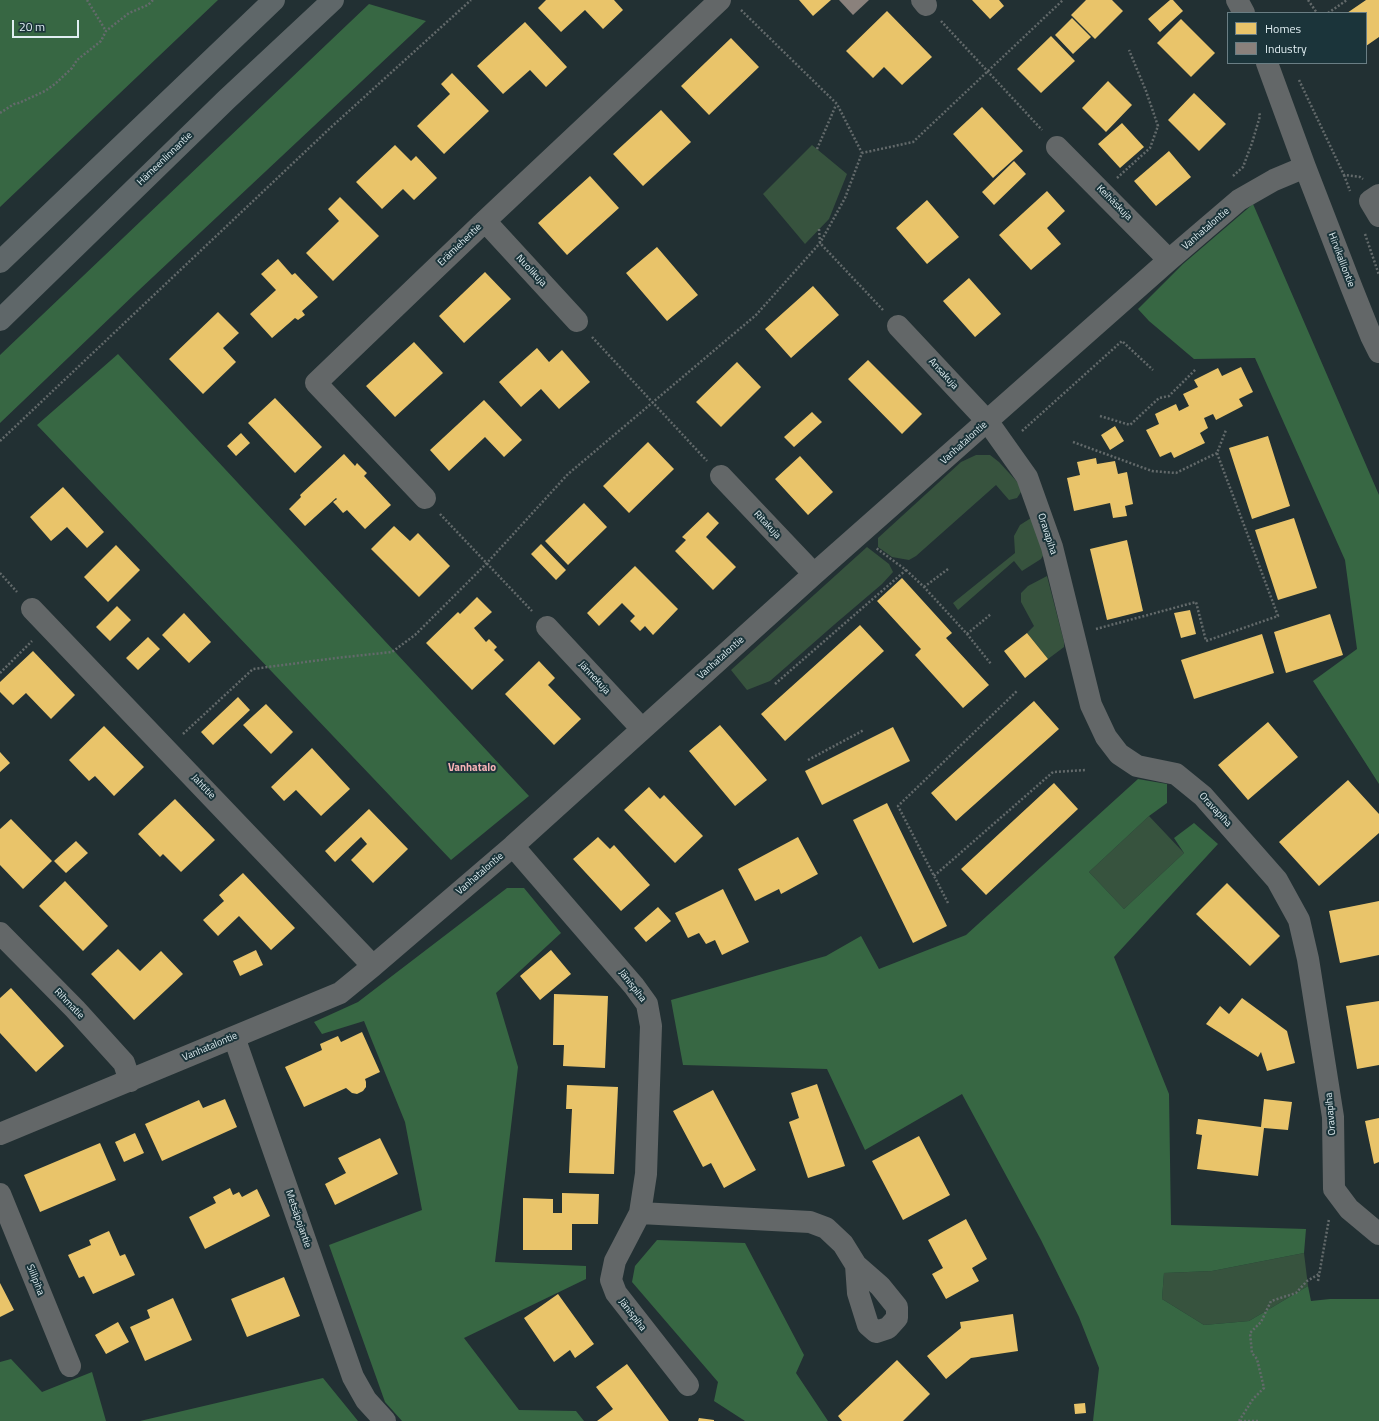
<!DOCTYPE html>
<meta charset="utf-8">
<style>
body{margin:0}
#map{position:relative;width:1379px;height:1421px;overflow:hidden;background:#223033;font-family:"Titillium Web",sans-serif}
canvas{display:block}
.legend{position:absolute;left:1227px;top:12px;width:140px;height:52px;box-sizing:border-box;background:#1b343a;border:1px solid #6a7e84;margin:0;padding:5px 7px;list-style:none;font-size:12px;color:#e0eef2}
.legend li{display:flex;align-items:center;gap:8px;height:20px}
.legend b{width:20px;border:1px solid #6a7e84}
.scale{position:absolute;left:12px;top:20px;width:67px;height:18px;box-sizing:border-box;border:2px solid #e0eef2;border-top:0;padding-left:5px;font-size:12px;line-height:14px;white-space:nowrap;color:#e0eef2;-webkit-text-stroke:3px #1b343a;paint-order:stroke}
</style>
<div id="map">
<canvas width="1379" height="1421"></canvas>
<ul class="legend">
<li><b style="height:11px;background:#e9c46a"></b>Homes</li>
<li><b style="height:11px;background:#8a817c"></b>Industry</li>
</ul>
<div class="scale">20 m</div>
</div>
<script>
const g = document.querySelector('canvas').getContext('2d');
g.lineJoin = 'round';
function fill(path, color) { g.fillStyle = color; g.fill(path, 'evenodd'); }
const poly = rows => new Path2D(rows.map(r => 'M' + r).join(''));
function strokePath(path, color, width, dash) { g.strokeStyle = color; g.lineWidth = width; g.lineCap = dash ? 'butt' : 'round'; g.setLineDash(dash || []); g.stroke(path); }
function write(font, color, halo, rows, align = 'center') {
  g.font = font + ' "Titillium Web",sans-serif'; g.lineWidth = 4; g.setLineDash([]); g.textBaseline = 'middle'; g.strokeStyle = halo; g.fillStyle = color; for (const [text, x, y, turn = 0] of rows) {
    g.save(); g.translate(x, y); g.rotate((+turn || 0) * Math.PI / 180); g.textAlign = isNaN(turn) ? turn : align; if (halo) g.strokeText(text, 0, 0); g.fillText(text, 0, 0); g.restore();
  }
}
const green = poly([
 [812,145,847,174,829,219,805,244,763,194],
 [976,455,990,455,999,462,1021,486,1021,492,1017,498,1009,500,996,485,916,556,909,560,892,557,878,547,878,538,961,462],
 [1031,518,1044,554,1041,559,1022,571,1014,561,958,610,953,603,1015,553,1014,536,1020,525],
 [867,547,889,564,893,572,882,584,835,624,770,681,747,690,731,670],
 [1047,576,1064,642,1064,647,1048,659,1027,633,1034,626,1021,602,1021,593,1028,586],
 [1149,816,1184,853,1124,909,1089,872],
 [1304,1253,1308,1286,1249,1321,1204,1325,1162,1299,1164,1273,1212,1271]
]);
const forest = poly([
 [0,0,218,0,0,207],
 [369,4,426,21,138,291,0,423,0,355],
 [1253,204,1379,495,1379,784,1313,681,1357,649,1345,560,1255,358,1194,359,1149,321,1138,309,1183,264],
 [118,354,529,796,451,860,37,425],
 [1138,779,1167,784,1167,803,1149,816,1089,872,1124,909,1184,853,1174,838,1194,823,1218,844,1114,957,1169,1094,1171,1225,1306,1229,1304,1253,1212,1271,1164,1273,1162,1299,1204,1325,1249,1321,1308,1286,1311,1301,1330,1299,1379,1299,1379,1421,1093,1421,1099,1368,1079,1317,1041,1240,962,1094,865,1150,827,1069,683,1065,671,1000,826,956,861,936,879,969,966,935],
 [507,888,524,888,561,933,496,993,518,1067,495,1262,586,1266,586,1279,464,1338,519,1410,576,1411,584,1421,402,1421,385,1402,329,1245,422,1210,405,1122,364,1021,322,1034,314,1022,358,1002],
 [657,1240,745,1243,804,1355,796,1373,828,1421,745,1421,714,1401,718,1382,632,1282,635,1266],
 [11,1359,42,1392,92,1372,106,1421,0,1421,0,1362],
 [323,1378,358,1421,140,1421]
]);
const homes = poly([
 [546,0,614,0,623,10,603,29,585,10,561,32,538,8],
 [799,0,831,0,813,16],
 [972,0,999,0,1004,6,990,19],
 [1086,0,1112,0,1123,11,1095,39,1071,15],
 [1170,0,1173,0,1183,11,1160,32,1148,19],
 [1366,0,1379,0,1379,37,1366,46,1366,13,1347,13],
 [887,11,932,57,902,85,884,67,873,78,846,51],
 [1072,18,1091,37,1073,54,1055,35],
 [1181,19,1215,53,1191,77,1157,43],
 [525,22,567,67,546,87,530,70,503,94,477,66],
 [1051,36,1075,61,1041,93,1017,69],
 [731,38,759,67,709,115,681,86],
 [452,73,489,111,444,154,417,126,450,94,441,84],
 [1108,81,1132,105,1106,132,1082,108],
 [1194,93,1226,124,1199,151,1168,120],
 [982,107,1023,151,993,178,953,134],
 [661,110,691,142,643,186,613,154],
 [1122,123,1144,147,1120,168,1098,144],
 [395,145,411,161,416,156,437,178,414,200,403,189,382,209,356,182],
 [1169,151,1191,177,1156,206,1134,181],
 [1014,161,1026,174,994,205,982,192],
 [590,176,619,208,567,255,538,223],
 [1047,191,1065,211,1047,228,1061,244,1031,270,999,235],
 [340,197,379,236,333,281,306,253,339,221,328,209],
 [927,200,959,237,927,264,896,228],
 [657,247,698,295,667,321,626,273],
 [278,259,292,275,295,273,318,297,302,311,305,315,298,320,295,318,272,338,250,314,276,290,261,274],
 [485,272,511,299,464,343,439,316],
 [969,278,1001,314,975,337,943,301],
 [813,286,839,315,791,358,765,329],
 [218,312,239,333,223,348,236,362,203,394,169,359],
 [414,342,443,373,395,417,366,386],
 [537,348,549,362,562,350,590,382,559,409,541,389,521,407,499,382],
 [868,360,922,414,902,434,848,379],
 [737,362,761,387,721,427,696,402],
 [1241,367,1253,392,1239,399,1243,406,1216,420,1213,414,1204,418,1208,428,1200,433,1205,443,1174,458,1171,452,1160,457,1146,430,1159,424,1155,414,1176,404,1179,411,1189,406,1183,394,1198,387,1194,380,1218,368,1222,376],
 [275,398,322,447,295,473,248,423],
 [484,400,522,440,504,457,485,437,449,471,430,450],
 [812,412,822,422,794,447,784,437],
 [1115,426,1124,441,1110,450,1101,435],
 [241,433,250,443,236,456,227,446],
 [1268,436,1290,506,1252,519,1229,448],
 [648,442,674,469,629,513,603,486],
 [344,454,355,466,357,463,367,473,364,476,391,505,365,529,347,510,343,513,336,505,333,502,337,499,336,498,305,526,289,509,301,497,300,495],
 [800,456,833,492,808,515,775,479],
 [1096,458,1097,464,1115,461,1118,474,1127,472,1133,504,1125,506,1127,516,1113,518,1110,503,1074,511,1067,478,1080,475,1077,462],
 [63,487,104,532,87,548,67,527,51,541,30,517],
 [584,503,607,527,568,565,545,541],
 [708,512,719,523,706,537,736,567,713,590,675,551,686,540,682,537],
 [1294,518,1317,588,1278,600,1255,530],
 [394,526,410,541,418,533,450,566,419,597,371,549],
 [1127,540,1143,611,1107,620,1090,549],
 [541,544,566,570,556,580,531,554],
 [116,545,140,570,108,602,84,577],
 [635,566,678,609,653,635,645,626,640,631,630,621,635,616,622,603,599,626,587,613],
 [902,578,952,633,946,638,989,685,963,708,915,655,921,649,877,601],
 [477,597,492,612,474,628,486,642,489,639,497,647,494,650,504,660,472,690,426,643,458,612,460,614],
 [117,606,131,620,110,641,96,627],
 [1190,610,1196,634,1181,638,1174,613],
 [184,613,211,642,189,663,162,635],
 [1330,614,1343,655,1286,673,1274,632],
 [860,625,884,651,785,741,761,714],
 [1027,633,1048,659,1025,678,1004,651],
 [1262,634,1274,673,1194,699,1181,660],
 [148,637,160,649,138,670,126,658],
 [33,651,75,695,51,719,26,693,13,705,0,692,0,682],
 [539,661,555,678,548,685,581,719,554,745,505,694],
 [238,697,250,710,213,745,201,732],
 [1034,701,1059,729,956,821,931,793],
 [266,704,293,732,271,754,243,725],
 [1268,722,1298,757,1248,800,1218,765],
 [720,725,767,780,735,806,689,751],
 [104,726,144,767,114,796,95,776,89,781,69,760],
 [893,727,910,761,822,805,805,771],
 [312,748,350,789,321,816,296,790,284,801,271,787],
 [0,752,10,763,0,772],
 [1348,780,1379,814,1379,833,1319,886,1279,842],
 [1054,783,1078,809,986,895,961,869],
 [649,787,660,799,664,795,703,836,675,863,624,810],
 [175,799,215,840,181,872,163,854,160,857,138,834],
 [887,803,947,926,913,943,853,820],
 [369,809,408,849,373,883,351,860,367,844,361,837,335,862,325,851],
 [11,819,52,861,23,889,0,865,0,829],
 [598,837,610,849,614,845,650,885,621,911,573,859],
 [798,837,818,874,781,894,779,889,755,901,738,869],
 [76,841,88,853,66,873,54,861],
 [243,873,295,928,271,950,239,916,218,936,203,920,224,901,219,895],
 [65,881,108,926,83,951,39,906],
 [1227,883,1280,936,1250,966,1196,914],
 [723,889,749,942,722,955,715,940,706,944,699,933,688,938,675,913],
 [1379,901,1379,955,1340,963,1329,911],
 [658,907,671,921,646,942,634,928],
 [118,949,140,971,161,951,183,974,134,1020,91,974],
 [256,950,263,965,240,976,233,961],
 [551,950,571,974,540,1000,520,976],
 [11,988,64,1046,36,1072,0,1033,0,998],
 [554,994,608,996,605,1068,563,1066,564,1045,553,1045],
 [1242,998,1287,1031,1295,1063,1267,1071,1261,1052,1258,1057,1206,1024,1220,1006,1229,1014],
 [1379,1001,1379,1065,1357,1069,1346,1006],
 [362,1032,380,1072,365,1079,366,1082,366,1087,363,1091,357,1094,352,1093,346,1088,304,1107,285,1067,322,1050,320,1044,338,1036,341,1042],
 [817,1084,845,1166,808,1178,789,1122,799,1118,791,1093],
 [567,1085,618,1087,614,1174,569,1173,572,1109,566,1109],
 [713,1090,756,1170,724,1188,711,1163,703,1167,673,1111],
 [225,1099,237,1127,162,1161,145,1124,199,1100,203,1108],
 [1264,1099,1292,1102,1288,1130,1264,1128,1258,1176,1197,1169,1202,1135,1196,1134,1198,1119,1261,1127],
 [1379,1118,1379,1162,1374,1164,1365,1121],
 [135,1133,144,1153,124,1162,115,1142],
 [919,1136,950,1195,903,1220,872,1161],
 [380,1138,398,1174,335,1205,325,1184,346,1173,338,1158],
 [100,1143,116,1180,40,1212,24,1175],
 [230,1188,233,1195,239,1192,242,1197,257,1189,270,1216,205,1249,189,1217,216,1203,213,1197],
 [562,1193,599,1194,598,1224,572,1224,572,1250,523,1250,523,1198,553,1199,553,1213,562,1213],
 [966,1219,987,1259,972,1268,979,1281,946,1299,932,1274,943,1268,928,1240],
 [109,1231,120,1256,125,1254,135,1275,93,1294,84,1276,79,1278,68,1255,91,1245,89,1240],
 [284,1277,300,1316,247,1337,231,1299],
 [0,1283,14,1310,0,1317],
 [558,1294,594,1344,575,1358,570,1350,554,1362,524,1318],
 [173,1298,192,1340,145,1361,130,1327,150,1318,147,1310],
 [1013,1314,1018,1351,971,1358,946,1379,927,1356,961,1328,960,1322],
 [118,1322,129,1342,106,1354,95,1335],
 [897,1360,930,1394,903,1421,842,1421,838,1416],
 [627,1364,669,1421,597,1421,613,1409,596,1387],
 [1085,1403,1086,1413,1075,1414,1074,1404],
 [699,1418,714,1420,714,1421,698,1421]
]);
const industry = poly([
 [839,0,869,0,853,15]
]);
const path = poly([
 [87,0,106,31],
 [1308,0,1317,13],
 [741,10,837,104,862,153],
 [1328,13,1347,0],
 [941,21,1042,130],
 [1299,80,1344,175,1360,177,1363,179],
 [0,113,14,104,19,103,45,91,55,84,72,68,77,60,101,41,106,31,129,13,148,5,153,0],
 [817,149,836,105],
 [1344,175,1350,191],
 [1233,176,1243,167,1252,143,1260,116,1259,112],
 [1117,178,1150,148,1158,126,1146,91,1129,50],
 [819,229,820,243,883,310],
 [1365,234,1379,275],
 [592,337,707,461],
 [1100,416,1130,425,1159,398,1169,396,1196,369],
 [1022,431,1122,341,1153,370],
 [0,441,328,130,471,0],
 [1073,442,1152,471,1176,473,1217,453],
 [440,514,532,611],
 [906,570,924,587,967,634,991,664],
 [0,573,17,592],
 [924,587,948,569],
 [1096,629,1196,602,1206,641,1278,616,1217,453,1226,430],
 [967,634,991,614],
 [0,673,32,641],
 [775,684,906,570,876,548],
 [183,734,253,669,336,658,392,652,415,635,486,564,568,474,756,315,820,243,845,198,862,153,913,142,1063,0],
 [808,760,864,730],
 [934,876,1053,772,1086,770],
 [948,903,898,806,1018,690],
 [1318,1281,1329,1219],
 [1239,1421,1253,1399,1264,1388,1257,1359,1252,1353,1250,1333,1261,1322,1271,1301,1296,1293,1307,1281,1319,1274],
 [1240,1421,1258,1421]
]);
const minor = poly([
 [922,0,926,5],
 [1237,0,1244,13],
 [1057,147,1169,260],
 [1305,167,1351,286,1371,336,1379,352],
 [1379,195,1370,201,1379,216],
 [485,221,577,321],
 [898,326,988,422,1027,477,1052,547,1091,705,1106,737,1119,754,1137,766,1176,774,1203,796,1277,880,1299,920,1308,959,1333,1117,1334,1189,1349,1209,1379,1234],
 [721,476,814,574],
 [425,498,316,383,485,221,720,0],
 [32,609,373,966],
 [547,627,642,729],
 [513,846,634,986,647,1004,651,1026,646,1174,640,1213,615,1261,611,1280,616,1293,688,1385],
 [0,933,75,1009,124,1063,130,1081],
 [234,1037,353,1377,366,1400,385,1421],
 [0,1134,340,993,373,966,513,846,814,574,1169,260,1239,200,1274,180,1305,167,1267,63],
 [0,1194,70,1366],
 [640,1213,810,1222,826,1228,843,1244,856,1265,880,1286,897,1307,897,1318,888,1328,876,1332,868,1325,858,1293,856,1265]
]);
const major = poly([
 [0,262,274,0],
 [0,320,226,100,333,0]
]);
const streetNames = [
 ["Hämeenlinnantie",165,159,-44],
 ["Keihäskuja",1114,203,45],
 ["Vanhatalontie",1206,229,-41],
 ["Erämiehentie",460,245,-44],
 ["Hirvikalliontie",1341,260,69],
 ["Nuolikuja",531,271,47],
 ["Ansakuja",943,374,47],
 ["Vanhatalontie",964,443,-42],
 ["Ritakuja",767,525,47],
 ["Oravapiha",1047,534,72],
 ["Vanhatalontie",721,658,-42],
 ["Jännekuja",594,678,47],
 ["Jahtitie",203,787,46],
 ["Oravapiha",1215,810,47],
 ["Vanhatalontie",480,874,-41],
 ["Jänispiha",632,986,52],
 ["Rihmatie",69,1004,46],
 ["Vanhatalontie",210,1047,-23],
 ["Oravapiha",1331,1114,-95],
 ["Metsäpojantie",298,1219,71],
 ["Siilipiha",35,1280,68],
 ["Jänispiha",632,1315,52]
];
const neighbourhoodNames = [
 ["Vanhatalo",472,768]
];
fill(green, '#37533e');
fill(forest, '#376743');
fill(homes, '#e9c46a');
fill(industry, '#8a817c');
strokePath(path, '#636a6b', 2.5, [2, 2]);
strokePath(minor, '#636768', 22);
strokePath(major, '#5f6769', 22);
write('10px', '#e0eef2', '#1b343a', streetNames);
write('bold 11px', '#f8b4b6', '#1b343a', neighbourhoodNames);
</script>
